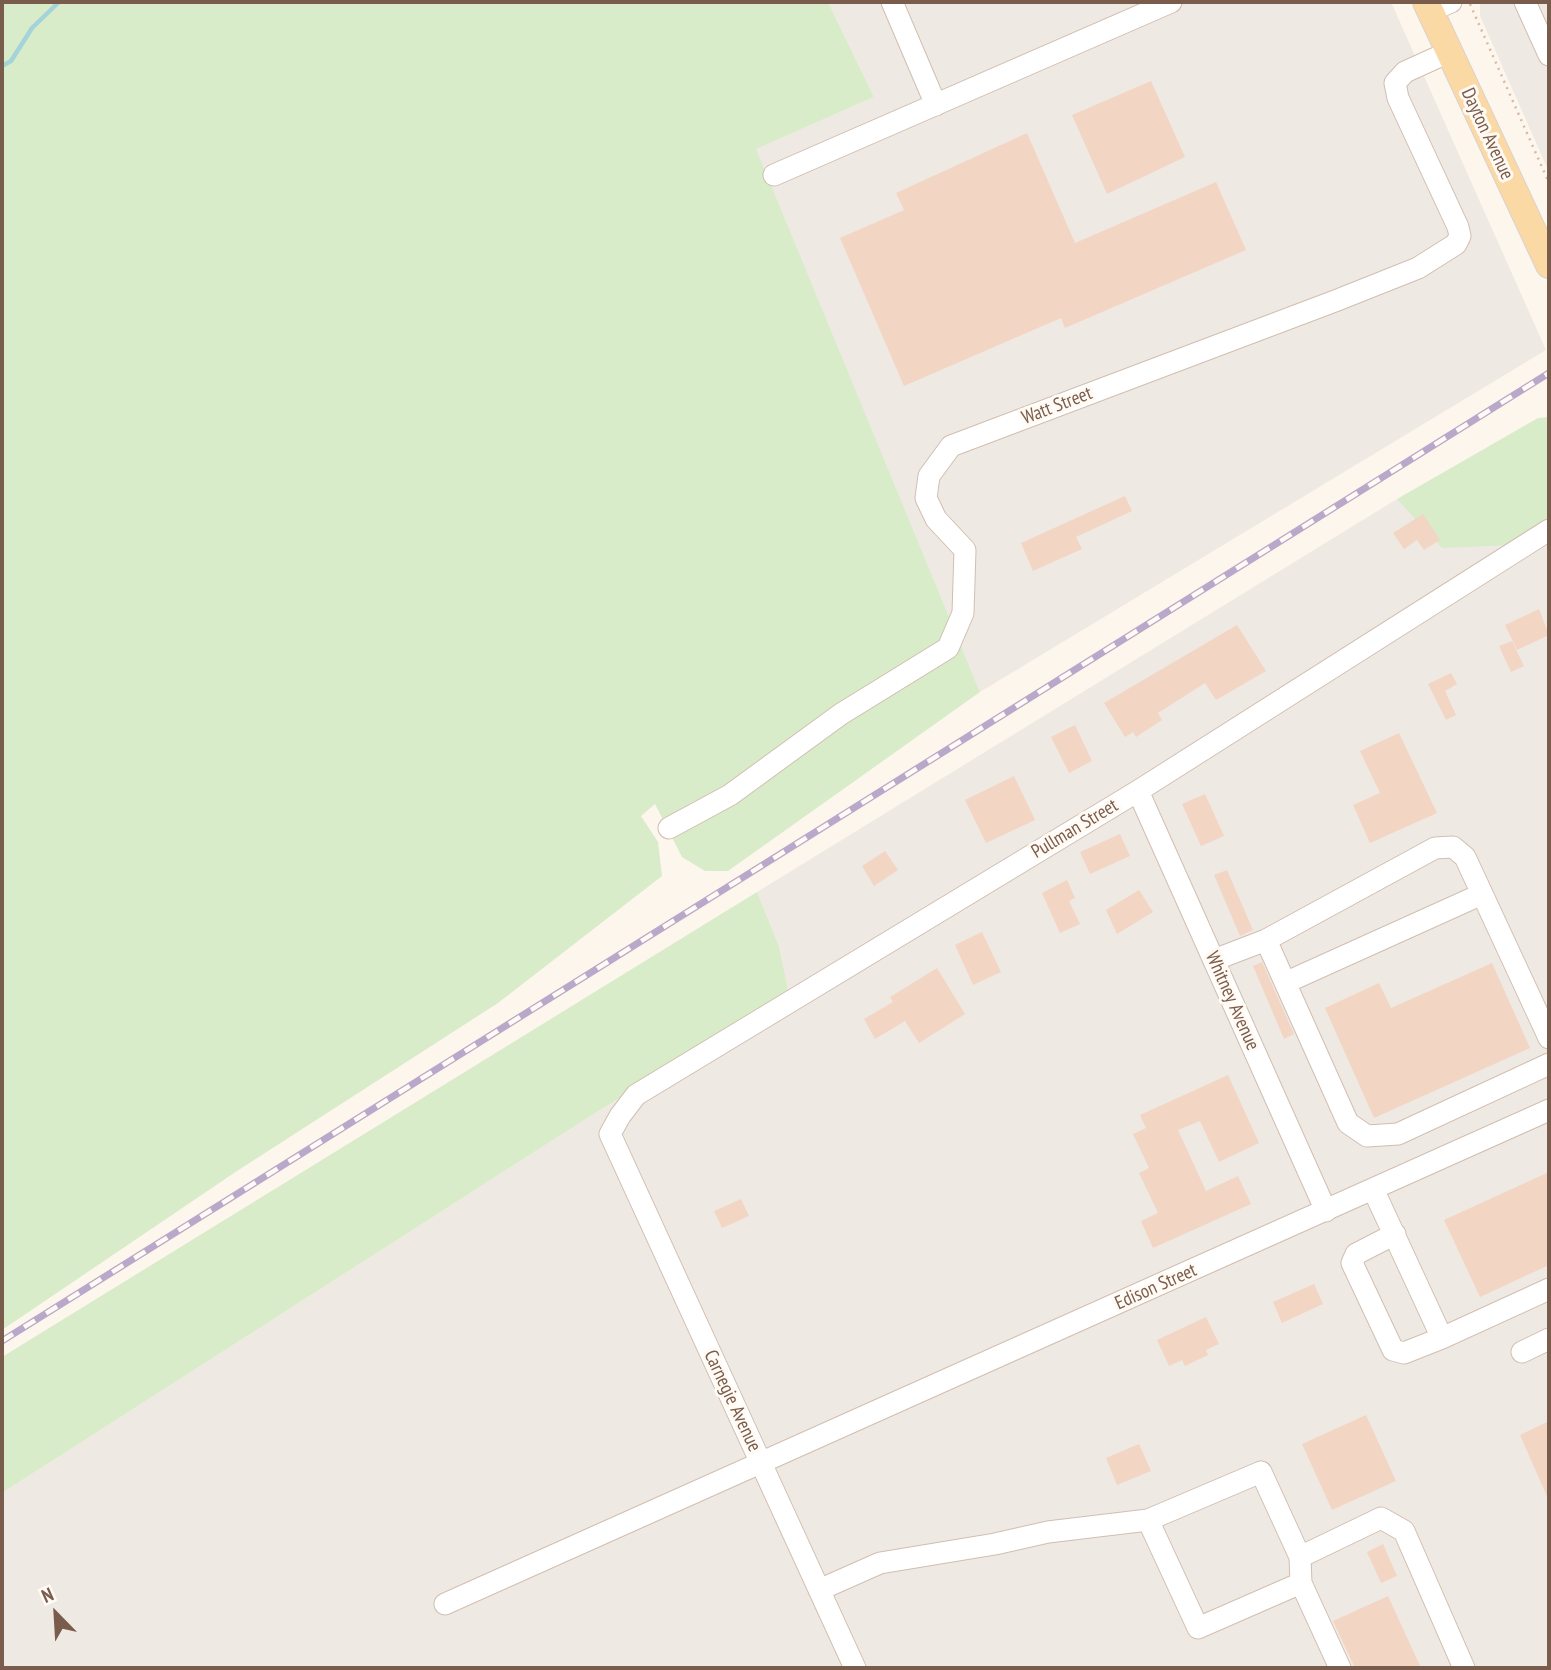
<!DOCTYPE html>
<style>
body{margin:0}
#map{position:relative;width:1551px;height:1670px;overflow:hidden;background:#fdf6ec;font-family:"PT Sans Narrow",sans-serif}
canvas{display:block}
.frame{position:absolute;inset:0;border:4px solid #7a5c4d;pointer-events:none}
.north{position:absolute;left:21px;top:1579px;width:70px;height:70px;-webkit-text-stroke:5px #fffaf3;paint-order:stroke;rotate:336deg;font-size:19px;font-weight:700;line-height:28px;text-align:center;color:#7a5c4d}
.north::after{content:'';display:block;margin:auto;width:24px;height:32px;background:#7a5c4d;clip-path:polygon(50% 0,100% 100%,50% 72%,0 100%)}
</style>
<div id="map">
<canvas width="1551" height="1670"></canvas>
<div class="frame"></div>
<div class="north">N</div>
</div>
<script>
const g = document.querySelector('canvas').getContext('2d');
g.lineJoin = 'round';
function fill(path, color) { g.fillStyle = color; g.fill(path, 'evenodd'); }
const poly = rows => new Path2D(rows.map(r => 'M' + r).join(''));
function strokePath(path, color, width, dash) { g.strokeStyle = color; g.lineWidth = width; g.lineCap = dash ? 'butt' : 'round'; g.setLineDash(dash || []); g.stroke(path); }
function write(font, color, halo, rows, align = 'center') {
  g.font = font + ' "PT Sans Narrow",sans-serif'; g.lineWidth = 6; g.setLineDash([]); g.textBaseline = 'middle'; g.strokeStyle = halo; g.fillStyle = color; for (const [text, x, y, turn = 0] of rows) {
    g.save(); g.translate(x, y); g.rotate((+turn || 0) * Math.PI / 180); g.textAlign = isNaN(turn) ? turn : align; if (halo) g.strokeText(text, 0, 0); g.fillText(text, 0, 0); g.restore();
  }
}
const industrial = poly([
 [828,2,1391,2,1546,350,980,692,755,149,874,97],
 [1480,2,1549,2,1549,172,1480,16],
 [1397,499,1413,513,1513,545,1549,517,1549,1668,2,1668,2,1493,592,1115,789,994,779,946,757,892]
]);
const green = poly([
 [2,2,828,2,874,97,756,149,980,692,728,871,705,871,682,857,655,804,641,816,658,842,662,876,498,1003,237,1171,2,1330],
 [1549,417,1549,517,1513,545,1442,548,1397,499,1538,418],
 [757,892,779,946,789,994,592,1115,2,1493,2,1357]
]);
const stream = poly([
 [2,66,11,61,32,28,59,2]
]);
const building = poly([
 [1151,81,1185,157,1107,194,1072,115],
 [1027,133,1075,243,1216,182,1246,250,1065,328,1061,318,904,386,840,238,904,210,896,193],
 [1125,496,1132,511,1076,537,1082,549,1033,571,1021,543],
 [1423,514,1440,540,1424,550,1417,540,1404,549,1393,533],
 [1539,609,1549,635,1517,650,1505,625],
 [1237,625,1266,671,1216,700,1205,683,1158,713,1162,720,1136,737,1133,732,1125,737,1104,703],
 [1512,641,1524,666,1511,672,1499,646],
 [1451,673,1457,684,1445,691,1456,715,1446,720,1428,684],
 [1075,725,1092,761,1069,773,1051,737],
 [1399,733,1437,813,1370,843,1353,805,1380,793,1360,751],
 [1014,776,1035,820,986,843,965,800],
 [1205,794,1224,836,1201,846,1182,804],
 [1120,834,1130,856,1090,874,1080,852],
 [885,851,898,870,874,886,862,866],
 [1227,870,1253,930,1240,936,1214,875],
 [1067,880,1075,898,1069,901,1080,924,1060,933,1042,893],
 [1139,890,1153,912,1117,934,1106,910],
 [982,932,1001,972,973,985,955,945],
 [1262,962,1294,1034,1284,1039,1253,966],
 [1492,963,1530,1048,1374,1118,1325,1008,1379,983,1391,1008],
 [937,968,965,1014,919,1043,905,1021,875,1039,864,1019,893,1002,890,997],
 [1228,1075,1259,1143,1219,1162,1200,1121,1178,1130,1206,1191,1238,1176,1251,1204,1153,1248,1141,1221,1158,1213,1139,1173,1149,1168,1133,1134,1146,1128,1140,1115],
 [1549,1172,1549,1265,1480,1297,1444,1220],
 [741,1199,749,1216,722,1228,714,1211],
 [1314,1284,1323,1304,1282,1323,1273,1302],
 [1206,1317,1219,1344,1206,1350,1208,1355,1185,1366,1182,1360,1169,1366,1157,1340],
 [1366,1415,1396,1481,1332,1510,1302,1444],
 [1549,1421,1549,1501,1520,1435],
 [1139,1444,1151,1471,1117,1485,1106,1458],
 [1383,1544,1397,1576,1381,1583,1367,1552],
 [1388,1596,1421,1668,1355,1668,1333,1621]
]);
const path = poly([
 [1470,4,1549,183]
]);
const minor = poly([
 [892,2,936,105],
 [1525,2,1549,55],
 [1430,11,1451,2],
 [774,175,1171,2],
 [1138,791,1326,1211],
 [669,828,730,795,841,714,948,648,963,613,965,550,936,519,926,498,929,476,951,446,1335,301,1418,268,1456,244,1460,236,1458,227,1398,98,1395,83,1405,72,1449,52],
 [1266,940,1435,848,1453,847,1465,857,1549,1038],
 [1214,960,1266,940,1348,1123,1367,1136,1398,1134,1549,1064],
 [1287,982,1482,894],
 [1373,1189,1442,1338,1549,1289],
 [1395,1234,1356,1254,1352,1263,1393,1350,1404,1353,1442,1338],
 [1522,1352,1549,1339],
 [1261,1472,1300,1557,1301,1583,1198,1628,1148,1520,1261,1472],
 [1300,1557,1381,1518,1404,1531,1464,1668],
 [1301,1583,1340,1668],
 [819,1590,880,1563,995,1544,1048,1532,1148,1520],
 [445,1604,1549,1110],
 [855,1668,610,1134,620,1116,636,1095,1138,791,1549,530]
]);
const major = poly([
 [1426,2,1549,265]
]);
const rail = poly([
 [2,1341,1549,373]
]);
const streetNames = [
 ["Dayton Avenue",1487,134,65],
 ["Watt Street",1057,406,-21],
 ["Pullman Street",1075,829,-31],
 ["Whitney Avenue",1232,1001,66],
 ["Edison Street",1156,1287,-24],
 ["Carnegie Avenue",732,1401,65]
];
fill(industrial, '#efe9e4');
fill(green, '#d8ecc9');
strokePath(stream, '#a5d3da', 4.5);
fill(building, '#f3d5c3');
strokePath(minor, '#d1beb0', 23);
strokePath(major, '#dad1cd', 28);
strokePath(path, '#d9b8a5', 2.5, [2, 5]);
strokePath(minor, '#fff', 21);
strokePath(major, '#fbd9a5', 26);
strokePath(rail, '#b9a8c9', 7);
strokePath(rail, '#fffaf3', 4.5, [13]);
write('19px', '#7a5c4d', '#fffaf3', streetNames);
</script>
